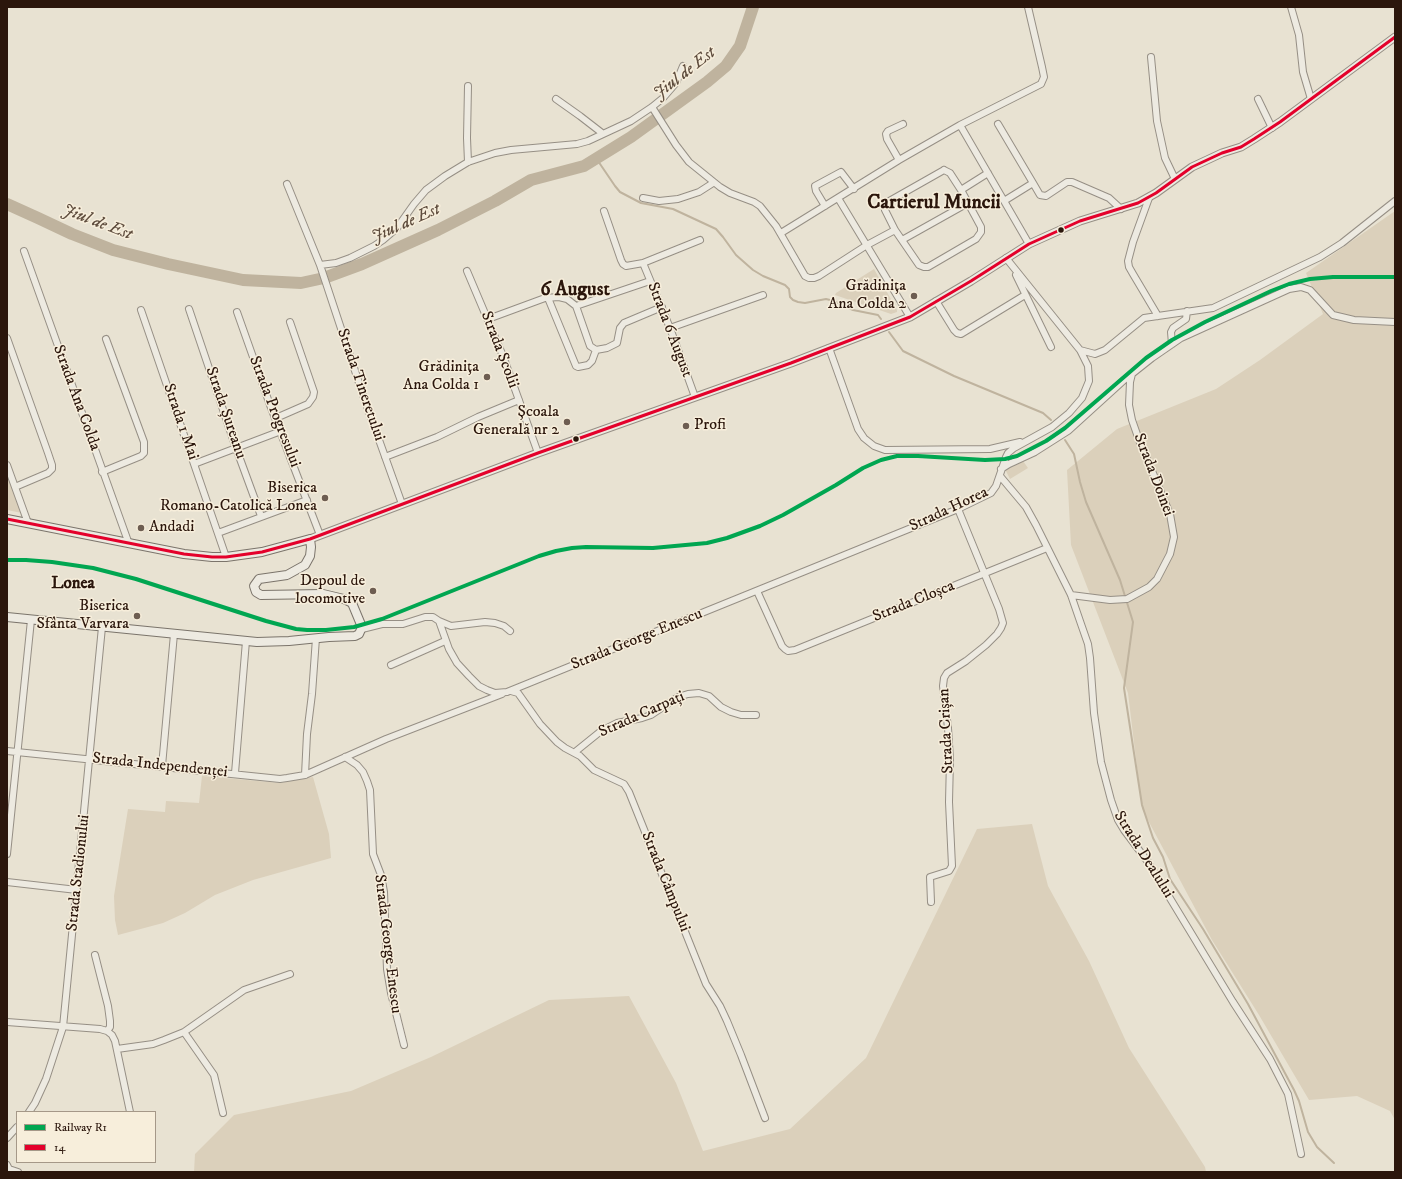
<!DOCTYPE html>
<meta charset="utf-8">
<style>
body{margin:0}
#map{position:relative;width:1402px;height:1179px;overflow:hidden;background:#e8e2d2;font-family:"IM FELL DW Pica",serif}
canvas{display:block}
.frame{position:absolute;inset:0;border:8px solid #2b160c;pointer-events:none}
.legend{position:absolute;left:16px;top:1111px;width:140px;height:52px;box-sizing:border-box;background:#f7eedb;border:1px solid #a59888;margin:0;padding:5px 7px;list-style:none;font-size:12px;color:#2b160c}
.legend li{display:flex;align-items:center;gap:8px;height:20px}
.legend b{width:20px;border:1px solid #a59888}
</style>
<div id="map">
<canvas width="1402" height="1179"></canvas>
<div class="frame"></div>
<ul class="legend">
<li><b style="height:5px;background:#00a651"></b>Railway R1</li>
<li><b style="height:5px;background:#e4002b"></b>14</li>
</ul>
</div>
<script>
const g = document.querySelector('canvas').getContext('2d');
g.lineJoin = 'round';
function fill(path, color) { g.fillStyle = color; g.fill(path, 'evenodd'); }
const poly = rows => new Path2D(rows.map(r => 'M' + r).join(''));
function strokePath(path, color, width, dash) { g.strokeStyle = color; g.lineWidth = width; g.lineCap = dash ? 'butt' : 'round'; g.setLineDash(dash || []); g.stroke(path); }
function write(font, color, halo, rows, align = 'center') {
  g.font = font + ' "IM FELL DW Pica",serif'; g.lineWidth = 3; g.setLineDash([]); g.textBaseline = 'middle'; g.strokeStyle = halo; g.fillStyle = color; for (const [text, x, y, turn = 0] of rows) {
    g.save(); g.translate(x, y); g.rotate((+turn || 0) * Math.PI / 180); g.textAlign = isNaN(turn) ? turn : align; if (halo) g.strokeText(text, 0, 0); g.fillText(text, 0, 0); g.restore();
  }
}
const green = poly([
 [1395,211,1395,1120,1390,1111,1357,1096,1309,1100,1259,1015,1212,940,1142,809,1128,693,1071,545,1067,470,1117,429,1216,389,1260,360,1323,314,1306,273],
 [874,269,897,310,897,312,891,314,835,295,836,293],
 [1023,461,1028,468,1010,479,1005,469],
 [7,471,22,513,7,510],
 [202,776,280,783,313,777,329,834,331,858,253,880,215,895,185,913,163,923,118,935,115,920,114,896,128,809,165,812,166,801,199,803],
 [1032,824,1048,886,1089,961,1129,1048,1205,1167,1206,1172,194,1172,195,1154,234,1115,351,1091,431,1057,549,1000,629,996,676,1083,703,1151,790,1129,866,1058,977,829]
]);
const stream = poly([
 [596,158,615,186,620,192,641,203,673,209,716,229,723,237,736,255,753,270,763,276,785,285,789,289,790,297,793,300,798,302,805,303,826,299,834,301,853,310,878,315,881,319],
 [889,332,903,351,954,376,1043,413,1051,420],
 [1065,440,1074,454,1080,482,1086,502,1120,580,1133,622,1124,688,1142,805,1153,838,1163,857,1170,879,1203,929,1248,1004,1294,1090,1299,1101,1308,1132,1317,1147,1334,1163]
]);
const river = poly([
 [7,204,38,218,72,234,113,250,168,264,243,280,301,283,324,278,362,264,438,230,495,201,531,180,584,166,631,137,707,82,726,66,740,46,753,7]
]);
const minor = poly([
 [1291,7,1299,35,1303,72,1311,99],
 [1151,57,1157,121,1165,158,1175,179],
 [556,99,580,116,602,133],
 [1258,99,1272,128],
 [652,107,676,145,689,162,720,187,730,193,754,202,760,206,776,226,805,276,809,278,814,278,819,276,867,245,895,230],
 [998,124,1033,183],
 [960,125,1029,244],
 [899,160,887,139,886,134,888,131,903,124],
 [468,162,467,138,468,86],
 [944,170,950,173,961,190,981,227,981,232,976,239,928,267,924,267,919,265,895,230,885,210,884,204,944,170],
 [287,184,320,265,364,398,402,504],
 [961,190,988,173],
 [643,198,659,201,678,199,699,192,713,183],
 [838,198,910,317],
 [1149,198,1133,242,1128,261,1129,267,1133,274,1158,316],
 [1004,201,1033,183,1040,195,1046,196,1067,182,1072,182,1109,198,1121,209],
 [825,206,816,191,815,186,841,172,854,189],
 [604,211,621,260,623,264,626,266,643,263,700,240],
 [781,233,899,160,960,125,1041,84,1044,77,1042,67,1028,7],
 [902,240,968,203],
 [24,251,129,544],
 [1006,258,1080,350,1095,354,1105,350,1144,318,1213,308,1320,257,1342,243,1395,201],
 [643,263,670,328,695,397],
 [320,265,336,263,350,258,374,246,383,240,397,228,414,204,426,190,445,176,468,162,495,153,511,150,577,144,588,141,631,121,652,107,663,98,676,83,683,66],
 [467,271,503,356,538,453],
 [1016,275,1051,347],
 [548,298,576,366,578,367,588,365,592,361,596,350],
 [936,301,954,330,957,333,961,334,1025,295],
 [576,306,650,281],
 [189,309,236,448,261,516],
 [141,310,226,557],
 [237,312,270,405,320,535],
 [488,319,545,298,559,297,567,299,576,306,590,346,596,350,607,348,617,343,620,328,624,323,662,307],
 [670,328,763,295],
 [7,338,48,453,52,465,52,469,48,473,15,487],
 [1172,344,1171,332,1173,328,1186,319,1187,311],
 [829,348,858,429,864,438,874,446,885,450,990,449,1020,442],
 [276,418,308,404,313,397,314,392,290,322],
 [385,457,437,437,478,417,519,400],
 [194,464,281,431],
 [7,465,28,523],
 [1001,469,1009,464,1035,452,1068,431,1123,381,1152,358,1181,338,1289,289,1301,287,1310,290,1333,315,1354,320,1395,322],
 [102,472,141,456,144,453,144,442,106,339],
 [1000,476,1026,507,1036,525,1071,595,1081,624,1088,644,1090,658,1094,713,1101,762,1111,800,1118,820,1124,830,1148,862,1233,1002,1270,1059,1288,1094,1301,1154],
 [218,533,307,500],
 [757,591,782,646,785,649,788,651,795,650,1047,548],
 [1071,595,1110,600,1127,599,1149,587,1157,579,1170,554,1174,537,1170,514,1139,440,1132,420,1129,405,1130,382,1132,374],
 [439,621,451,626,485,622,495,623,504,626,510,631],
 [362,629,382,624,403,624,425,617,433,617,439,621,449,649,457,663,469,676,479,686,487,690,495,693,507,692,958,509,991,493,996,486,1006,457,1008,453,1014,448,1052,427,1069,413,1082,398,1089,381,1088,366,1080,350],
 [391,665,445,641],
 [511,691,518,693,540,724,557,742,565,748,580,756,594,770,624,784,629,792,706,984,720,1006,727,1021,741,1055,765,1118],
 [7,751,280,779,287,778,305,775,386,739,502,694],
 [575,752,601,731,617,723,642,718,651,715,678,697,688,694,699,693,709,696,721,707,731,712,741,715,756,715],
 [345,757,357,765,363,772,367,781,370,790,373,854,381,875,384,892,387,969,391,993,404,1045],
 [162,766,174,634],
 [235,773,246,641],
 [305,775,307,734,312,694,316,638],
 [7,854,31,620],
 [7,882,77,890],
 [931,902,930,877,949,871,952,866,949,802,950,759,948,728,943,686,944,678,947,673,966,661,986,645,997,634,1001,628,1003,623,999,609,958,509],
 [95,955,108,1006,110,1021,110,1027,107,1031],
 [7,1022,100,1029,107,1031,112,1035,115,1041,130,1112],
 [184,1032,214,1075,223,1113],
 [117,1049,153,1044,164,1040,184,1032,244,990,290,974],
 [29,1112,35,1103,46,1079,63,1027,102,627],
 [7,1138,17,1127],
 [7,1165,9,1169,18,1172]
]);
const tertiary = poly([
 [310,539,538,453,791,363,910,317,971,281,1029,244,1080,221,1138,203,1156,193,1192,167,1222,153,1241,147,1254,139,1280,122,1395,37]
]);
const secondary = poly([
 [7,519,184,554,212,557,226,557,262,552,310,539,311,547,310,556,305,565,287,575,259,579,254,586,256,592,261,595,323,594,344,599,352,603,362,627,359,634,355,636,329,637,289,641,257,642,7,617]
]);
const bus1 = poly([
 [7,519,184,554,212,557,226,557,262,552,310,539,538,453,791,363,910,317,971,281,1029,244,1080,221,1138,203,1156,193,1192,167,1222,153,1241,147,1254,139,1280,122,1395,37]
]);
const rail1 = poly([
 [7,560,26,560,52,562,93,568,136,579,266,621,296,629,307,630,326,630,354,627,382,619,539,556,556,551,572,548,586,547,653,548,707,543,727,538,760,526,783,515,836,485,863,468,881,460,897,456,918,456,985,460,1005,459,1017,456,1046,441,1065,428,1146,358,1172,340,1205,322,1271,291,1289,284,1310,279,1333,277,1395,277]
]);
const markers = [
 [1061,230,3.5,"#2b160c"],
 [914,296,4,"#6d5d51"],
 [487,377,4,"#6d5d51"],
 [567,422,4,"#6d5d51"],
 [686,426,4,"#6d5d51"],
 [576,439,3.5,"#2b160c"],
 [325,498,4,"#6d5d51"],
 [141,528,4,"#6d5d51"],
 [373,591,4,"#6d5d51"],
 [137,616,4,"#6d5d51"]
];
const poiNames = [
 ["Grădinița",906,287],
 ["Ana Colda 2",906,305],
 ["Grădinița",479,368],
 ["Ana Colda 1",479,386],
 ["Școala",559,413],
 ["Generală nr 2",559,431],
 ["Profi",694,426,"left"],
 ["Biserica",317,489],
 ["Romano-Catolică Lonea",317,507],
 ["Andadi",149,528,"left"],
 ["Depoul de",365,582],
 ["locomotive",365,600],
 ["Biserica",129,607],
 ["Sfânta Varvara",129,625]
];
const streetNames = [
 ["Strada 6 August",669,330,69],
 ["Strada Școlii",499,350,69],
 ["Strada Tineretului",360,385,71],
 ["Strada Ana Colda",76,398,70],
 ["Strada Progresului",274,412,69],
 ["Strada Șureanu",225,413,71],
 ["Strada 1 Mai",180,422,71],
 ["Strada Doinei",1153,475,69],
 ["Strada Horea",949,510,-25],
 ["Strada Cloșca",914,602,-22],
 ["Strada George Enescu",637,640,-22],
 ["Strada Carpați",642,715,-24],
 ["Strada Crișan",947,731,-93],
 ["Strada Independenței",160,766,6],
 ["Strada Dealului",1143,855,58],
 ["Strada Stadionului",79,873,-84],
 ["Strada Câmpului",665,882,68],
 ["Strada George Enescu",387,944,83]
];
const waterNames = [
 ["Jiul de Est",685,74,-38],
 ["Jiul de Est",97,223,21],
 ["Jiul de Est",406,224,-24]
];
const neighbourhoodNames = [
 ["Lonea",73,584]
];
const districtNames = [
 ["Cartierul Muncii",934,204],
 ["6 August",575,291]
];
fill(green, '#dbd0bb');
strokePath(stream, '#bfb39e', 2);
strokePath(river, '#bfb39e', 12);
strokePath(minor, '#968f85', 8);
strokePath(tertiary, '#968f85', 9);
strokePath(secondary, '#7b746b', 10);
strokePath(minor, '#edeae1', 6);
strokePath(tertiary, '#edeae1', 7);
strokePath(secondary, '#edeae1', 8);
strokePath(bus1, '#e4002b', 3);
strokePath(rail1, '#00a651', 4);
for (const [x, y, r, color] of markers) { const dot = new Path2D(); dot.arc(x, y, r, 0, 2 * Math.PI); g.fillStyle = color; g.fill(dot); strokePath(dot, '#f7eedb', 1.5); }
write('16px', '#2b160c', '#f7eedb', poiNames, 'right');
write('16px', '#2b160c', '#f7eedb', streetNames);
write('italic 17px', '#5f4d3e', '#f7eedb', waterNames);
write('bold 17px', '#2b160c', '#f7eedb', neighbourhoodNames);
write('bold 20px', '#2b160c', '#f7eedb', districtNames);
</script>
